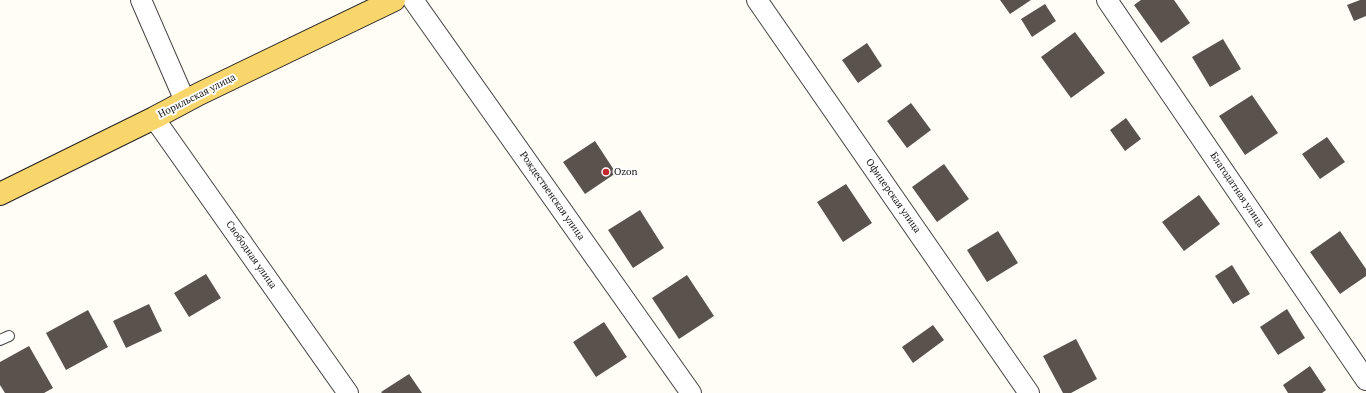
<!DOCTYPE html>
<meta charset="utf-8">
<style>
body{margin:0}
canvas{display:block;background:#fffdf5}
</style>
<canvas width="1366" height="393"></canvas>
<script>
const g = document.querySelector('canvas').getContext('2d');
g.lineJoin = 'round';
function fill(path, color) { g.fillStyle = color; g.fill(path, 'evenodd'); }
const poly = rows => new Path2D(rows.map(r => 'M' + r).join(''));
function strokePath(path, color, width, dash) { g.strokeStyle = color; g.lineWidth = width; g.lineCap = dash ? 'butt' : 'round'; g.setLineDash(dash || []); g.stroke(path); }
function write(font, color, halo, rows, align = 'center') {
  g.font = font + ' "PT Serif",serif'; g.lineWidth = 4; g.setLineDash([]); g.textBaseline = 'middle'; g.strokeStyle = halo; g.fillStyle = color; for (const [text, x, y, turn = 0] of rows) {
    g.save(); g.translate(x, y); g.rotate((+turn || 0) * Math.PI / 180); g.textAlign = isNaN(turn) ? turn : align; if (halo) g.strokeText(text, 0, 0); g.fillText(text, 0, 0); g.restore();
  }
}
const building = poly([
 [1000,0,1031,0,1010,14],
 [1141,0,1174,0,1190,23,1161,43,1134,5],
 [1360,0,1366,0,1366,16,1354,21,1347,5],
 [1045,4,1056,21,1032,37,1021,19],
 [1075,32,1105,73,1071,98,1041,57],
 [1223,39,1241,69,1210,87,1192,57],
 [867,43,882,66,858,83,842,60],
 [1252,95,1278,133,1245,155,1219,116],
 [911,103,931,130,907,148,887,121],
 [1126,118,1141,139,1125,151,1110,130],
 [1327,137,1345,162,1320,179,1302,154],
 [595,141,616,173,585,194,563,162],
 [944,164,969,199,937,222,912,187],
 [846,184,872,223,843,242,817,202],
 [1199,195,1220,224,1184,251,1162,222],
 [640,210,664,248,633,268,608,230],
 [998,231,1018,263,987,282,967,250],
 [1340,231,1366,269,1366,276,1340,294,1310,252],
 [1232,265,1250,294,1233,304,1215,276],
 [206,274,221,298,189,317,174,293],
 [687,275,714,316,679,339,652,298],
 [149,304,162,331,126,348,113,321],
 [1287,309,1305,338,1278,355,1260,327],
 [88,310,108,347,66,370,46,333],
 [604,322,627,357,596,377,573,342],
 [933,325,944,340,913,363,902,347],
 [1076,339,1097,379,1071,393,1063,393,1043,356],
 [29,346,53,388,44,393,5,393,0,385,0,362],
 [1310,366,1326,390,1322,393,1288,393,1283,385],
 [409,374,422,393,382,393,381,392]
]);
const service = poly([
 [0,340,9,336]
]);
const minor = poly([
 [141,0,185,101],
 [413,0,691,393],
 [757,0,1029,393],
 [1107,0,1366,380],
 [154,118,348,393]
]);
const primary = poly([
 [0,194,154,118,199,94,394,0]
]);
const markers = [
 [606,172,4,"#c4262e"]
];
const streetNames = [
 ["Норильская улица",197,96,-27],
 ["Благодатная улица",1237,190,56],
 ["Рождественская улица",552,196,55],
 ["Офицерская улица",893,196,55],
 ["Свободная улица",251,255,55]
];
const poiNames = [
 ["Ozon",614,172]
];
fill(building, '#5a524d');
strokePath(service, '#444', 12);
strokePath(minor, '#444', 22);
strokePath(primary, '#222', 24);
strokePath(service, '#fff', 10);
strokePath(minor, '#fff', 20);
strokePath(primary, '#f9d66b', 22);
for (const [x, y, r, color] of markers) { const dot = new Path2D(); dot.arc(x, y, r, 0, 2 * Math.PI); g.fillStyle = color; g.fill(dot); strokePath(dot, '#fff', 1.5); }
write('10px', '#111', '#fff', streetNames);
write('10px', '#111', '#fff', poiNames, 'left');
</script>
